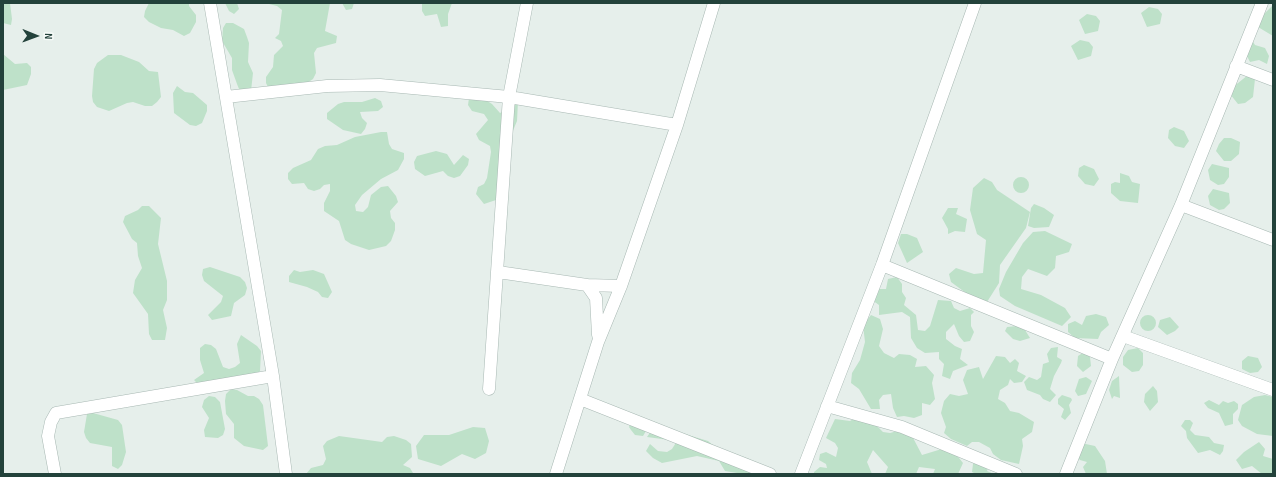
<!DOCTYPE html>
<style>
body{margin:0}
#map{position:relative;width:1276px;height:477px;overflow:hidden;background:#e6efeb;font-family:"Sofia Sans Condensed",sans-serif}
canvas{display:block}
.frame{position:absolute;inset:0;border:4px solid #23423b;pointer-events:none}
.north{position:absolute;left:16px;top:16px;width:40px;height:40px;-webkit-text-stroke:3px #f7fbf9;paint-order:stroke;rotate:91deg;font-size:11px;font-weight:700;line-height:16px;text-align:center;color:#23423b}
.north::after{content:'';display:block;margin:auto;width:14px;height:18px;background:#23423b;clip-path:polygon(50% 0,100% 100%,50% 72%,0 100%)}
</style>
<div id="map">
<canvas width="1276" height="477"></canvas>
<div class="frame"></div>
<div class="north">N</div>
</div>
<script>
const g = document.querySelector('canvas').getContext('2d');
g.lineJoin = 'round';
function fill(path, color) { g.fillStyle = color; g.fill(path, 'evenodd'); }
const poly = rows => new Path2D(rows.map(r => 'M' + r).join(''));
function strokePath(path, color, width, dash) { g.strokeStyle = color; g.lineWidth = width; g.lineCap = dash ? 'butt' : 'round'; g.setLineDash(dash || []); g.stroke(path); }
const green = poly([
 [3,3,10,3,12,19,11,25,3,23],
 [149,3,189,3,189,6,196,15,196,22,190,33,184,36,173,30,161,28,149,22,144,17,145,11],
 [225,3,237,3,239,9,234,14,229,11],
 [265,3,330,3,325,31,337,36,336,43,317,48,314,53,316,73,313,79,307,83,269,89,266,83,266,77,273,67,274,55,283,46,281,41,275,38,279,34,282,10,277,6],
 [342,3,354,3,352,9,346,10],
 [422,3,452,3,448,14,448,26,441,27,437,14,425,16,422,11],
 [1273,5,1273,36,1258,27,1263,15],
 [1149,7,1158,9,1162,14,1160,24,1147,27,1141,13],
 [1087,14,1096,16,1100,21,1098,31,1085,34,1079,20],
 [226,23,233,23,244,29,247,37,249,43,248,62,253,73,251,91,245,92,239,89,237,84,232,70,232,58,222,41,223,28],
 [1080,40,1089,42,1093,47,1091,56,1078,60,1071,46],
 [1252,40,1255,45,1265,48,1269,56,1267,64,1259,60,1250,62,1247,56],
 [3,54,15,64,27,63,31,67,31,74,27,85,3,90],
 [108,55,121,55,139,62,149,71,158,72,161,97,157,102,152,106,145,106,133,102,127,103,109,111,97,107,93,102,92,96,94,69,97,63],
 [1248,75,1255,79,1253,97,1245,103,1238,104,1230,94,1233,87],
 [177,86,185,92,193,93,207,105,207,111,202,123,196,126,190,125,174,113,173,93],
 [481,97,492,104,500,113,506,110,506,98,518,101,517,121,512,133,496,200,484,204,476,194,478,187,484,184,487,178,491,152,490,146,479,140,476,134,488,120,484,114,472,111,468,105,469,98],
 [375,98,381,101,383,107,378,111,360,112,362,118,367,123,365,129,361,134,343,130,327,119,327,113,338,104,344,102,362,102],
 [1174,127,1184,131,1189,141,1184,148,1175,146,1168,138,1169,130],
 [381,132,387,132,389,144,392,149,404,153,404,159,398,170,381,179,362,195,355,205,356,211,363,212,368,207,371,195,381,187,388,186,396,196,398,202,390,211,391,218,395,223,395,230,391,241,386,246,369,250,351,244,345,240,339,221,324,211,324,203,330,191,330,184,324,185,320,189,314,191,308,189,304,183,292,184,288,179,288,173,293,168,311,160,318,149,325,146,337,145,355,137],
 [1224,138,1231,138,1240,142,1239,154,1231,161,1224,161,1216,151,1219,144],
 [436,151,447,154,454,165,463,155,469,159,468,165,460,176,454,178,448,176,443,171,425,176,415,169,414,162,417,156],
 [1212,164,1229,168,1229,177,1224,184,1218,185,1210,180,1208,170],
 [1084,165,1094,169,1099,179,1094,186,1085,184,1078,176,1079,168],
 [1120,173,1129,176,1132,182,1140,184,1138,203,1120,201,1111,193,1111,184,1115,182,1120,183],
 '1013 185a8 8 0 1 1 16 0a8 8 0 1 1-16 0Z',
 [984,178,992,182,997,190,1030,212,1026,228,1000,265,999,283,987,302,966,293,951,282,949,274,956,268,974,274,983,273,986,240,977,234,970,210,973,188],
 [1213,189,1229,193,1230,203,1224,209,1219,210,1210,205,1208,196],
 [1034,204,1044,208,1054,215,1049,227,1034,228,1028,226,1031,208],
 [142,206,149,206,161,218,158,244,167,281,167,300,163,310,167,328,165,340,152,340,149,334,148,314,133,293,135,280,142,268,138,256,137,243,132,239,123,222,125,216,138,210],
 [948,208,958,208,956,214,967,219,965,232,955,231,948,234,948,229,942,218],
 [1045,231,1072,244,1069,252,1056,256,1055,268,1047,276,1028,269,1022,277,1021,289,1041,295,1065,308,1071,317,1062,326,1015,306,1000,296,999,289,1006,272,1023,243,1033,232],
 [901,234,907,234,917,238,923,252,907,263,898,243],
 [210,267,240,277,245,282,247,288,245,295,234,303,231,316,212,320,208,315,221,302,223,296,204,281,202,275,203,269],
 [294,270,300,272,313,270,324,274,332,292,328,298,322,297,318,292,307,287,289,282,289,276],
 [897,277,902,284,902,292,906,298,904,305,916,315,918,330,925,331,930,326,938,300,951,301,954,308,960,311,970,308,974,312,971,315,971,326,974,332,970,341,964,342,959,336,954,324,946,332,946,339,955,346,962,349,960,359,968,365,953,371,950,379,942,376,944,364,939,359,939,352,925,353,917,348,911,338,910,317,902,312,879,315,879,305,872,300,877,289,886,289,888,279],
 [1096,314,1106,317,1109,325,1101,332,1098,339,1075,338,1068,332,1068,324,1075,321,1082,325,1086,316],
 '1140 323a8 8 0 1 1 16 0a8 8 0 1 1-16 0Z',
 [871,315,880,319,883,329,879,346,884,353,894,358,899,354,910,355,917,359,915,367,926,366,934,375,932,383,935,399,930,405,922,403,922,415,914,418,904,416,897,417,893,408,891,394,883,395,879,400,880,409,871,409,859,389,851,383,852,373,860,360,865,342,863,325],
 [1170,317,1179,327,1175,331,1167,335,1158,327,1160,320],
 [1017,326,1025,330,1030,338,1020,341,1013,339,1005,331,1007,327],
 [241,335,257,346,261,351,260,371,256,375,199,385,194,380,204,373,200,360,200,348,205,344,211,345,216,349,223,367,229,369,235,367,240,363,237,344],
 [1058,347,1057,357,1062,360,1061,363,1054,376,1050,389,1056,395,1050,402,1043,399,1040,395,1027,390,1024,382,1029,377,1037,380,1041,377,1043,364,1049,362,1047,354,1051,348],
 [1138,348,1143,353,1143,365,1139,371,1132,372,1123,365,1123,357,1128,350],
 [1084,352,1090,357,1091,366,1083,372,1077,366,1078,356],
 [996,356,1005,357,1010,363,1015,359,1019,363,1017,371,1026,376,1022,382,1014,383,1010,379,1008,385,1000,390,998,399,1005,403,1010,411,1019,413,1034,422,1032,432,1022,439,1023,446,1019,464,1001,460,993,454,990,448,979,442,972,442,967,446,951,439,944,433,946,427,941,413,944,401,950,394,959,396,968,394,963,380,967,370,979,367,983,379],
 [1248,356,1258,358,1262,367,1258,372,1250,373,1242,369,1242,361],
 [1119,376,1120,398,1114,396,1112,399,1109,390,1112,381],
 [1086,377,1092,381,1086,394,1078,396,1075,391,1079,379],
 [1153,386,1157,391,1158,402,1150,411,1144,402,1145,394],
 [231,389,237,390,248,396,254,396,259,399,263,405,268,446,263,450,244,446,234,438,234,424,226,414,225,401,226,394],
 [1062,395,1071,398,1072,400,1069,405,1071,413,1065,420,1061,417,1064,409,1058,404,1058,399],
 [1265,395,1273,397,1273,436,1257,434,1242,426,1238,420,1242,405,1254,397],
 [209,396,215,397,220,402,225,429,223,435,218,438,205,437,204,430,209,418,202,407,204,400],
 [1209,400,1219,405,1223,401,1228,403,1234,401,1238,404,1238,409,1233,414,1233,424,1225,426,1219,413,1208,408,1204,403],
 [93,413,118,420,122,425,126,452,122,465,118,469,112,466,112,447,90,443,86,438,84,432,87,414],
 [857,417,873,422,883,432,890,433,901,430,911,434,922,455,945,448,955,453,963,463,958,474,933,474,935,469,919,467,916,474,885,474,888,467,873,450,867,462,872,474,814,474,814,472,820,467,827,468,826,464,819,460,820,454,826,452,836,457,838,448,835,443,826,438,835,419,850,421],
 [632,420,646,431,643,436,635,435,631,430,629,427],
 [1185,420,1190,420,1193,423,1190,430,1195,435,1209,437,1214,443,1224,445,1223,451,1220,455,1210,450,1198,453,1187,438,1186,431,1181,426],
 [655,425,708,441,720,451,733,453,749,459,770,474,743,474,725,471,719,461,697,456,662,463,653,458,646,451,650,444,658,451,667,452,672,449,677,441,647,437],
 [473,427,485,428,489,441,486,453,475,459,462,454,441,466,418,459,416,446,424,435,449,435],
 [339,436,382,442,387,437,394,436,406,440,411,444,412,457,403,465,410,468,413,473,306,474,311,468,323,465,326,459,323,446,327,441],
 [1259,442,1265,449,1263,456,1273,459,1273,474,1262,474,1252,466,1242,469,1236,460,1244,452],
 [1081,443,1095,446,1105,461,1107,474,1086,474,1083,467,1087,462,1080,460,1075,455],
 [981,455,990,462,987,471,994,474,976,474,972,472,973,464]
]);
const minor = poly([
 [210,3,273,376,286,474],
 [1236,66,1273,80],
 [226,97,327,86,380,85,509,97,677,125],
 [1181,205,1273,240],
 [882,265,1112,359],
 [498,272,587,285,621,286],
 [587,285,596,298,598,335],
 [1123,336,1273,390],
 [489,389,509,97,527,3],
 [580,399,770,474],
 [827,406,902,427,1016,474],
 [55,474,48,436,51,422,56,413,273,376],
 [556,474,598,342,621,286,677,125,714,3],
 [801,474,882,265,975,3],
 [1066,474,1112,359,1181,205,1262,3]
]);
fill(green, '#bee1c9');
strokePath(minor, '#a8b8b3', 13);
strokePath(minor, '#fff', 12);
</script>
